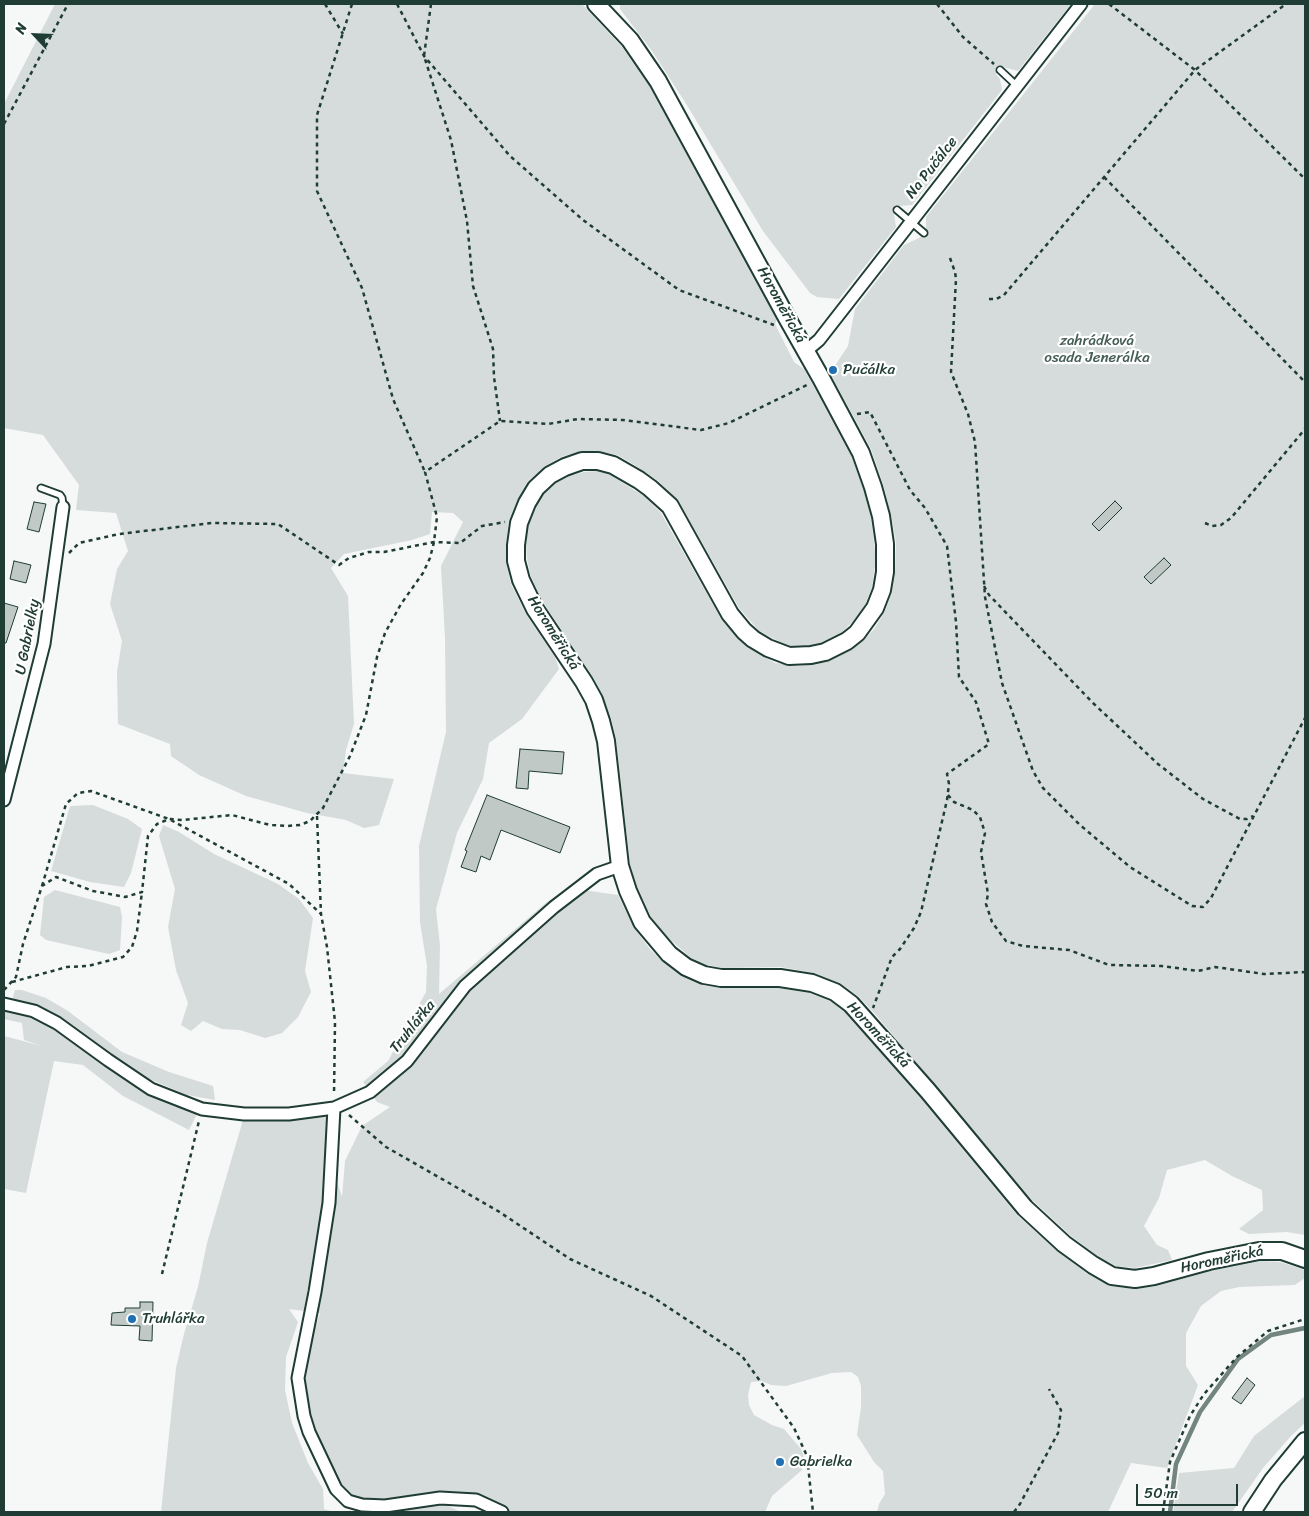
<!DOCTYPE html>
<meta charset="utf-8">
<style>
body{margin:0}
#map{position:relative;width:1309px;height:1516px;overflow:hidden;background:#f6f7f7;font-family:Sriracha,sans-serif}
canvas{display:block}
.frame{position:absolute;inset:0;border:5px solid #1f3d34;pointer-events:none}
.north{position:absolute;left:10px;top:10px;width:50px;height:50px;-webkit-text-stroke:4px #fff;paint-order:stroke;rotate:295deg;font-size:14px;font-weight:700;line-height:20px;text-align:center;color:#1f3d34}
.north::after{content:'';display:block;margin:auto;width:18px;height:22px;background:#1f3d34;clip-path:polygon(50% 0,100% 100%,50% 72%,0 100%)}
.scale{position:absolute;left:1136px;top:1484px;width:102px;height:22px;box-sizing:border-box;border:2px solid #1f3d34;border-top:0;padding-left:6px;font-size:15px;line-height:18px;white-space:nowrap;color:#1f3d34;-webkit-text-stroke:4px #fff;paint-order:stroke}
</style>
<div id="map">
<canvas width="1309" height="1516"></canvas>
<div class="frame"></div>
<div class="north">N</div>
<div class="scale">50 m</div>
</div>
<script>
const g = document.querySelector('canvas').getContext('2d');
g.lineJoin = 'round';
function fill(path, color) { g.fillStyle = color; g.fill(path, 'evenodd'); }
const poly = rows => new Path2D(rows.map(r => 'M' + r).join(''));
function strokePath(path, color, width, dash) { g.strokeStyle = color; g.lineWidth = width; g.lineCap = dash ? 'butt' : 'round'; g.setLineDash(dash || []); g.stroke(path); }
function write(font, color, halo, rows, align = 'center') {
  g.font = font + ' Sriracha,sans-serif'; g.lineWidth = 4.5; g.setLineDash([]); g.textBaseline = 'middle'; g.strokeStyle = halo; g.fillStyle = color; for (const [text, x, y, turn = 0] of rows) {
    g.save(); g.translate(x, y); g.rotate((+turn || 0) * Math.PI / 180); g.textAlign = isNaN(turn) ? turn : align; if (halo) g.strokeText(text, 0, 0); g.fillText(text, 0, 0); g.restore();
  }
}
const green = poly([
 [55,4,582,4,622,47,650,87,777,319,775,324,794,362,804,369,812,383,852,458,864,490,871,518,876,558,872,587,866,603,857,617,842,632,822,642,810,645,791,646,782,643,759,631,739,608,678,500,657,480,633,464,617,455,599,451,581,451,561,457,544,467,528,481,518,499,509,520,506,544,506,562,511,584,526,614,555,657,559,669,522,719,489,743,483,779,457,833,436,909,440,946,439,994,547,902,569,888,618,895,634,928,649,948,663,962,681,976,701,985,720,988,779,988,809,993,830,1001,844,1011,920,1097,1017,1215,1058,1252,1088,1274,1109,1286,1136,1289,1156,1286,1211,1271,1261,1261,1280,1262,1305,1270,1305,1278,1295,1285,1239,1287,1221,1291,1201,1306,1186,1333,1186,1366,1198,1385,1167,1468,1131,1463,1108,1512,877,1512,879,1504,885,1494,883,1471,874,1462,857,1435,861,1407,861,1386,858,1377,851,1372,832,1373,786,1386,771,1385,762,1381,751,1382,748,1395,749,1405,754,1415,772,1425,784,1429,801,1449,804,1457,802,1470,772,1496,765,1512,511,1512,495,1502,475,1496,355,1504,340,1484,331,1465,313,1436,303,1384,308,1351,320,1313,289,1309,298,1322,286,1357,285,1390,292,1423,308,1463,323,1489,324,1509,334,1512,161,1512,176,1368,184,1334,198,1287,207,1243,243,1120,273,1120,332,1116,334,1172,342,1197,345,1161,362,1126,390,1107,377,1102,363,1082,388,1061,426,992,427,966,420,922,419,846,446,732,445,638,441,566,463,522,453,513,432,512,430,534,412,540,344,554,331,568,348,596,354,724,346,750,343,773,394,779,379,825,364,828,346,820,307,813,246,796,199,775,171,756,170,744,118,724,117,672,122,641,110,604,117,569,128,551,116,513,76,510,79,485,43,435,4,428,4,104],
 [620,4,1071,4,1018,71,1003,67,996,74,1000,79,1002,90,912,205,899,206,894,214,896,227,839,299,817,297,810,293,763,231,685,102,652,51,620,9],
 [1095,4,1305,4,1305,1235,1287,1232,1249,1234,1239,1229,1263,1210,1262,1190,1232,1176,1205,1160,1167,1170,1159,1198,1144,1226,1157,1245,1168,1250,1172,1260,1135,1268,1116,1266,1099,1257,1071,1236,1032,1200,875,1014,858,996,840,983,814,973,781,967,722,968,707,965,691,958,665,935,651,917,637,887,630,864,616,739,611,718,603,696,593,677,544,604,531,577,527,559,526,545,528,525,536,508,544,494,556,483,569,476,584,472,597,471,610,475,644,496,661,513,722,620,747,647,775,663,799,666,829,661,853,649,864,640,874,629,884,613,892,593,895,573,896,543,891,514,883,484,871,449,830,373,848,346,855,309,904,245,921,237,926,231,926,217],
 [93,805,128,819,142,829,131,873,124,887,90,882,51,871,70,806],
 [163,825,179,832,214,854,278,884,299,899,313,918,305,971,311,992,298,1017,282,1033,265,1038,240,1030,222,1029,203,1021,191,1031,181,1025,188,1003,176,970,168,927,175,889,159,836],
 [55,890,120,907,122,917,120,950,109,954,46,940,40,935,44,897],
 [15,990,22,990,46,998,68,1011,122,1052,169,1072,213,1086,215,1100,187,1095,142,1076,71,1026,42,1009,12,1000],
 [4,1009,36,1018,156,1097,197,1114,189,1130,123,1096,83,1065,54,1061,26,1193,4,1189,4,1036,42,1046,24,1040,22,1023,4,1019],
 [1305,1396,1305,1423,1291,1436,1263,1468,1232,1512,1173,1512,1179,1473,1234,1468,1254,1436],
 [442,1503,461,1512,362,1512,388,1509]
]);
const stream = poly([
 [1170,1512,1176,1464,1200,1412,1238,1359,1271,1335,1305,1328]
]);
const building = poly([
 [1115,501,1122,508,1099,531,1092,524,1115,501],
 [34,502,46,504,39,532,27,529,34,502],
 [1164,558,1171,565,1151,584,1144,577,1164,558],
 [14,561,31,565,26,583,10,579,14,561],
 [4,603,18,607,6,643,4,643,4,603],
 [520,749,564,752,562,774,529,771,528,789,516,788,520,749],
 [487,795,570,827,560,853,501,830,490,860,481,856,476,872,461,867,467,851,465,850,487,795],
 [140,1302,153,1302,152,1341,139,1340,140,1326,111,1325,112,1313,125,1312,125,1308,140,1308,140,1302],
 [1247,1378,1255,1385,1241,1404,1232,1398,1247,1378]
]);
const path = poly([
 [325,4,343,34],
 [352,4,317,115,317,191,362,288,393,399,425,472],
 [397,4,424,56,510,156,583,220,679,290,774,325],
 [431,4,424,56,451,140,467,221,473,286,493,349,494,377,500,421],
 [937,4,963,37,994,64],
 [1109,4,1195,70,1305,179],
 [4,124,68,4],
 [1104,177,1305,382],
 [950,258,955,272,956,279,951,372,968,414,975,442,985,597,1002,683,1033,771,1043,788,1080,825,1130,867,1192,906,1203,907,1211,898,1305,718],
 [989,299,996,299,1004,295,1195,70,1286,4],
 [857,414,870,412,910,490,925,508,947,546,956,622,959,677,976,702,989,744,947,774,949,784,947,800,921,912,914,928,900,949,892,957,873,1008],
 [1205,523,1212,526,1221,525,1231,518,1305,429],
 [69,553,79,543,119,534,212,523,278,524,339,565,349,558,369,552,384,552,434,542,460,543,482,526,505,522],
 [984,586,989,595,1093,703,1158,764,1203,799,1240,819,1247,819,1253,816],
 [948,795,954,802,973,810,980,817,985,833,981,852,988,894,986,904,992,922,1006,941,1023,946,1069,950,1109,965,1162,966,1198,971,1215,967,1264,974,1305,972],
 [317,816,321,914,327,947,335,1022,334,1095],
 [42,886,66,804,78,793,91,791,169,819,289,884,321,914],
 [12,982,67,967,88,966,123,957,132,947,137,931,142,892],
 [4,990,16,977,23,944,42,886,56,877,93,891,125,897,142,892,148,836,157,824,169,819,182,820,232,815,270,825,287,826,300,825,310,821,323,808,350,756,366,715,377,657,385,633,401,604,423,573,430,558,434,542,437,517,425,472,500,421,548,424,578,419,623,420,701,430,729,423,809,384],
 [349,1115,386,1147,498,1211,570,1259,651,1296,742,1356,794,1428,807,1456,813,1512],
 [162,1274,199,1121],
 [1014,1512,1020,1504,1058,1433,1061,1410,1049,1389],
 [1163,1512,1170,1462,1190,1416,1204,1394,1237,1357,1268,1331,1305,1319]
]);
const lane = poly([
 [1000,70,1016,85],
 [897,210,924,233],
 [41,488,60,495,62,498,63,507]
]);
const street = poly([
 [806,351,819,340,1081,4],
 [4,800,44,644,63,507],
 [4,1004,34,1011,57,1023,108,1060,151,1089,202,1109,244,1114,289,1114,334,1108,370,1092,407,1061,465,986,554,907,597,874,620,866],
 [334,1108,329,1203,315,1292,298,1378,304,1416,309,1432,336,1489,348,1501,362,1505,385,1506,440,1498,476,1500,502,1512]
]);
const secondary = poly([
 [596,4,630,40,658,81,787,318,821,378,861,453,873,487,881,516,885,544,885,572,882,590,875,608,857,633,847,641,825,652,811,655,789,656,768,648,753,639,744,631,730,614,670,506,650,488,639,480,613,465,598,461,582,461,565,467,550,475,536,488,527,503,519,523,516,545,516,561,521,580,535,609,584,682,594,700,601,721,606,741,620,866,628,891,642,922,669,954,686,967,704,975,721,978,780,978,812,983,835,992,851,1004,928,1091,1025,1208,1064,1244,1093,1265,1112,1276,1135,1279,1154,1276,1209,1261,1259,1251,1282,1251,1305,1259],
 [1252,1512,1273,1480,1305,1441]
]);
const markers = [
 [833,370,5,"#1f6fb2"],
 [132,1319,5,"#1f6fb2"],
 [780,1462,5,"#1f6fb2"]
];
const streetNames = [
 ["Na Pučálce",932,168,-52],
 ["Horoměřická",781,305,61],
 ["Horoměřická",553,633,58],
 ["U Gabrielky",28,637,-79],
 ["Truhlářka",413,1027,-51],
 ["Horoměřická",878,1035,47],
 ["Horoměřická",1222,1260,-12]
];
const parkNames = [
 ["zahrádková",1097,341],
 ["osada Jenerálka",1097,358]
];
const poiNames = [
 ["Pučálka",843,370],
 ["Truhlářka",142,1319],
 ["Gabrielka",790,1462]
];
fill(green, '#d6dcdb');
strokePath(stream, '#72857f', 4.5);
fill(building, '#c0c9c6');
strokePath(building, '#1f3d34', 1);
strokePath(lane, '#1f3d34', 9);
strokePath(street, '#1f3d34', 15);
strokePath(secondary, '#1f3d34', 20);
strokePath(path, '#1f3d34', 2.5, [4, 4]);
strokePath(lane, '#fff', 5.5);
strokePath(street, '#fff', 11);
strokePath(secondary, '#fff', 16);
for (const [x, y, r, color] of markers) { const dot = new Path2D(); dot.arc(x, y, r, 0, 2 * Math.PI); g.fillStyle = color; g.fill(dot); strokePath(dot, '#fff', 2); }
write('15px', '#1f3d34', '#fff', streetNames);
write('15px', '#445d55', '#fff', parkNames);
write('15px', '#1f3d34', '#fff', poiNames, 'left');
</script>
